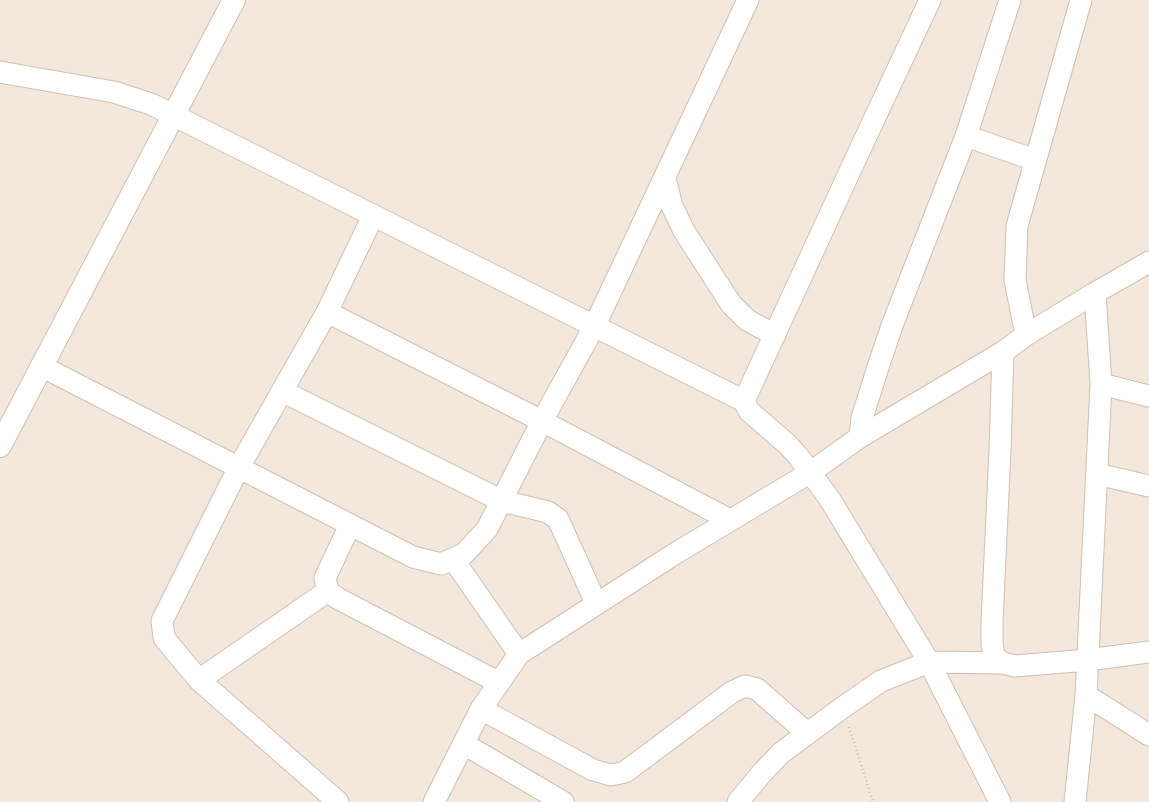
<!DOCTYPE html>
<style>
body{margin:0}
canvas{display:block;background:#fcf6ec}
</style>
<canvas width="1149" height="802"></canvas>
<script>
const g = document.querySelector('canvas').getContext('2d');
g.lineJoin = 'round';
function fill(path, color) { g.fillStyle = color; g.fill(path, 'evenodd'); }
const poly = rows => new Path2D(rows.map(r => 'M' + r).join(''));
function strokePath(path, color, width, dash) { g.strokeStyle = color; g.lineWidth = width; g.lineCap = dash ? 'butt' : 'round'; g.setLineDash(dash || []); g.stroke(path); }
const residential = poly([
 [0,0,1149,0,1149,802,0,802]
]);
const path = poly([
 [849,727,873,802]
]);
const minor = poly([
 [0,72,114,92,151,104,744,401,749,411,787,444,798,456,829,498,929,662,1000,802],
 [966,136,1035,160],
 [665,178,672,206,684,231,731,304,747,320,775,335],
 [327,312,542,421,730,520],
 [1026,335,1015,280,1017,226,1081,0],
 [1003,352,1000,450,992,622,992,645,994,656,1002,663,1015,666,1088,660,1149,652],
 [41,366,413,557,441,564,464,554,487,529,542,421,594,327,748,0],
 [1101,384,1149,396],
 [282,391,502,501,548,512,558,519,596,603],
 [744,401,856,158,930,0],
 [860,437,862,418,879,364,893,323,966,136,1010,0],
 [1097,474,1149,486],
 [350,525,325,578,328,591,337,598,498,682],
 [453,559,519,654],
 [199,680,328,591],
 [1086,695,1149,735],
 [481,709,593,770,611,775,625,772,732,692,745,686,757,689,807,733],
 [464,744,563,802],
 [338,802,199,680,164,638,162,621,239,467,327,312,373,216],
 [434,802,481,709,519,654,676,553,811,472,860,437,1003,352,1026,335,1095,293,1149,262],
 [738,802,761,774,781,753,842,708,881,681,929,662,1002,663],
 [1075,802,1086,695,1101,384,1095,293]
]);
const secondary = poly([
 [0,446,234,0]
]);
fill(residential, '#f3e8db');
strokePath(minor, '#cebfb2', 23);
strokePath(secondary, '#d0bfb0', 24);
strokePath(path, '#d5baa8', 2.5, [1, 3]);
strokePath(minor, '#fff', 21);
strokePath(secondary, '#fff', 22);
</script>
